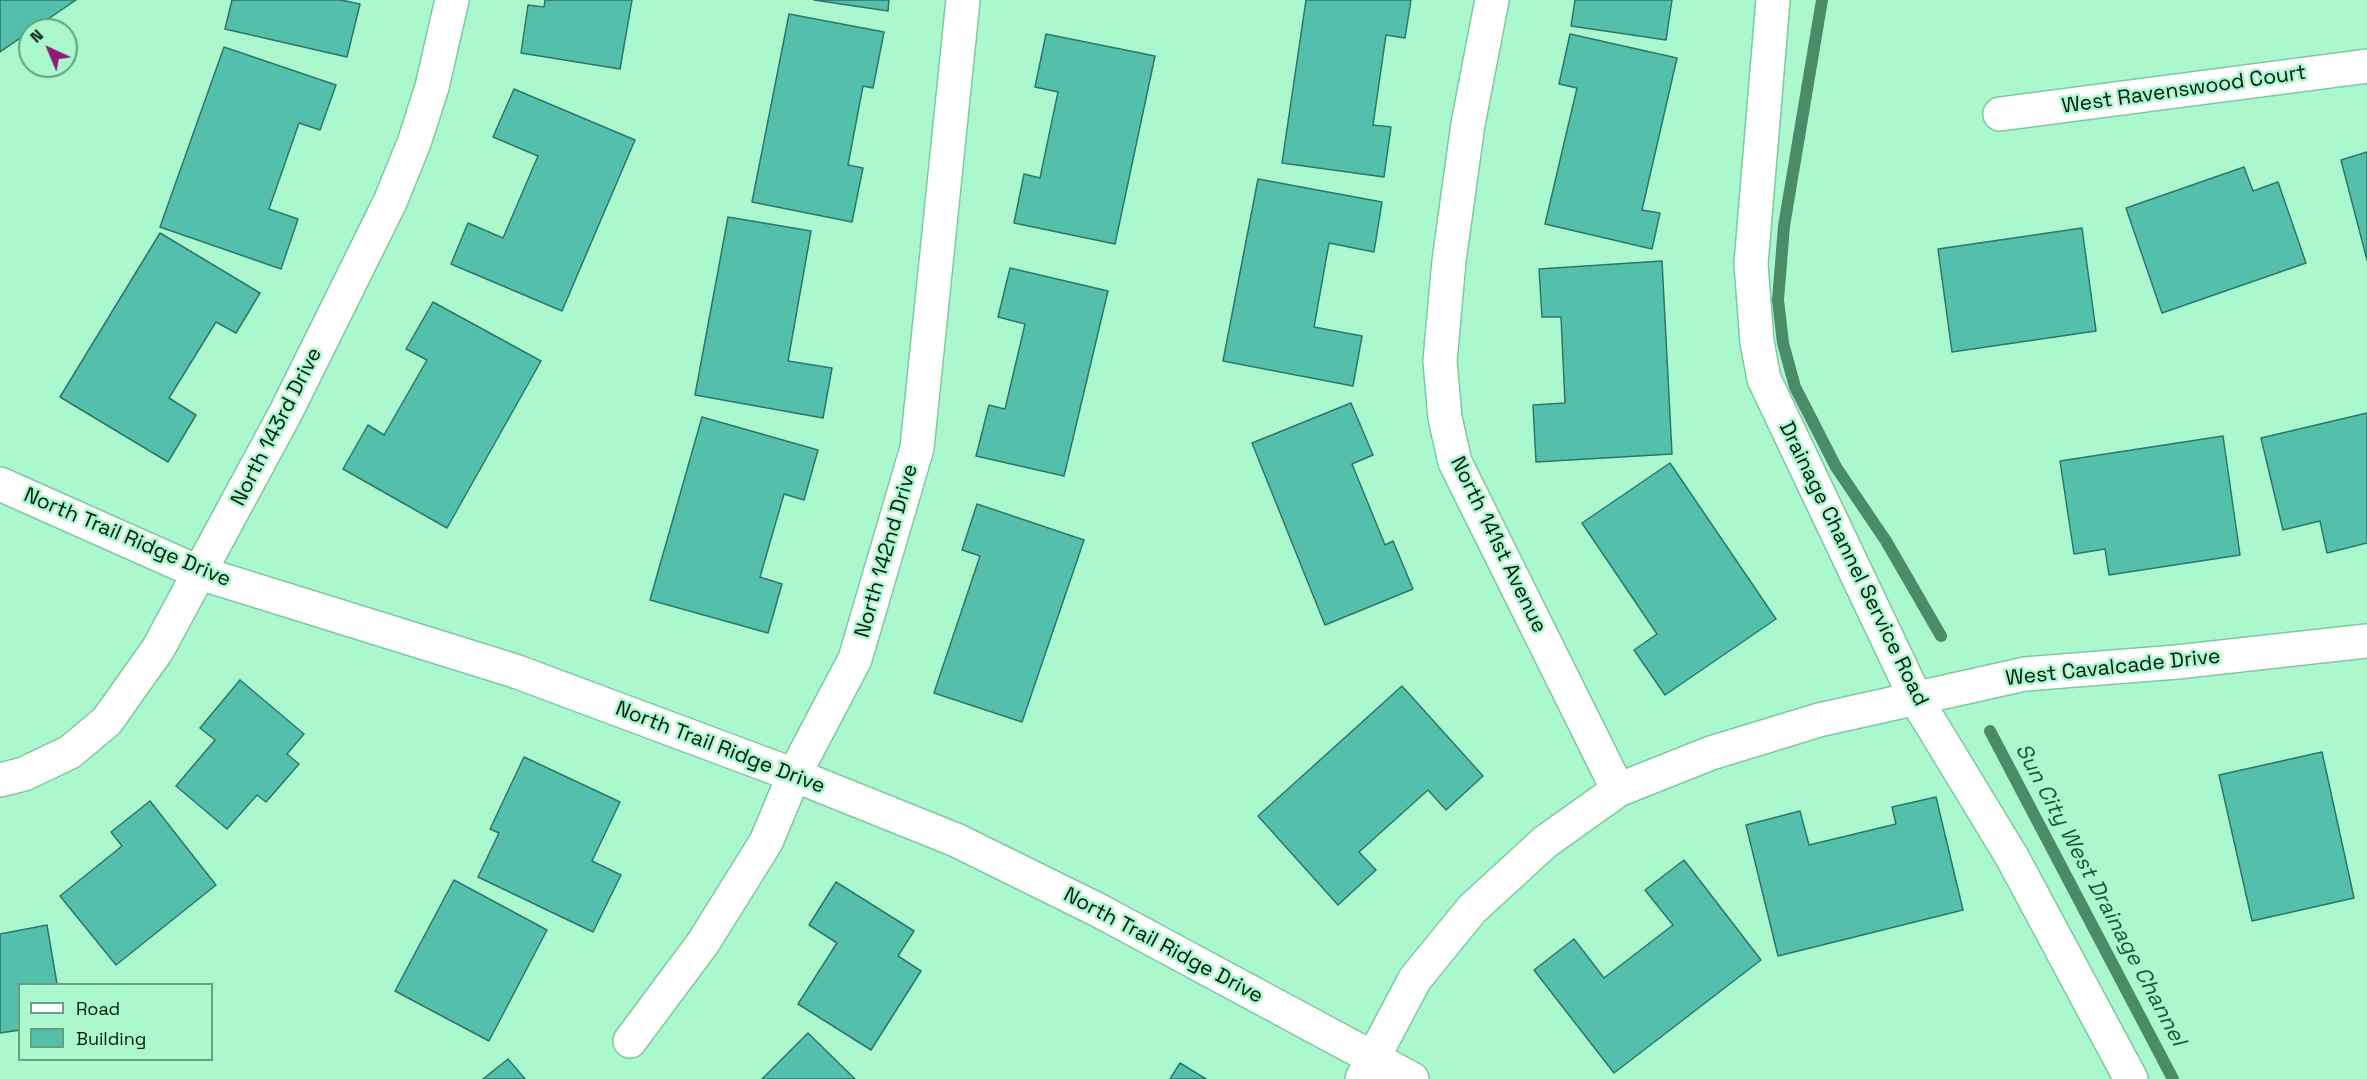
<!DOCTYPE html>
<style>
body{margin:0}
#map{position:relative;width:2367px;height:1079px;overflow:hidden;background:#acf8ce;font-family:"Space Grotesk",sans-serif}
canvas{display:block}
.legend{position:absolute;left:18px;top:983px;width:195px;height:78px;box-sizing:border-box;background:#acf8ce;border:2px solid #679f80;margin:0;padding:8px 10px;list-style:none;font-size:18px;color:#001a0c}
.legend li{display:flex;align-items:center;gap:12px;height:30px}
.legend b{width:30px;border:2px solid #679f80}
.north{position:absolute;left:18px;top:18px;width:60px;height:60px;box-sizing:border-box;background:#acf8ce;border:2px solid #679f80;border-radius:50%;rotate:316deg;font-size:16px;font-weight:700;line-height:24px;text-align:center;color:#001a0c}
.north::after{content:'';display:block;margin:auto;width:21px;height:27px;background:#911876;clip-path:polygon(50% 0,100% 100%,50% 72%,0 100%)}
</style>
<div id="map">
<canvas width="2367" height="1079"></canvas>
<ul class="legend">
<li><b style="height:8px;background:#fff"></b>Road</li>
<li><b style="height:16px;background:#54c0ac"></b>Building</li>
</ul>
<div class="north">N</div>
</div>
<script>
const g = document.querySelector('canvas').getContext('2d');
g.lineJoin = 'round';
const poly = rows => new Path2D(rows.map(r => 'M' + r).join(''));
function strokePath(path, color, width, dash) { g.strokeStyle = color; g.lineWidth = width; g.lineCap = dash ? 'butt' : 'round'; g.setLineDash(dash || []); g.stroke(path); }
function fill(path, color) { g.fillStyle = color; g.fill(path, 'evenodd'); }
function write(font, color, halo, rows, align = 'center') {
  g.font = font + ' "Space Grotesk",sans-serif'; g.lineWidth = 5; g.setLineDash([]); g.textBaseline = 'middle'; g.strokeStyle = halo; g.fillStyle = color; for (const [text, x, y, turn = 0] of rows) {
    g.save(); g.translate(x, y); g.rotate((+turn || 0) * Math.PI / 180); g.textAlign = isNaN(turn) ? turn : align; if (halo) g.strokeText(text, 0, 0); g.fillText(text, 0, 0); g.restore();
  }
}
const stream = poly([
 [1822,0,1784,226,1778,300,1783,343,1795,387,1836,467,1886,541,1941,636],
 [1990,731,2173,1079]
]);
const building = poly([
 [0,0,76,0,0,52,0,0],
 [232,0,341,0,360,4,347,57,225,29,232,0],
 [545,0,632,0,620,69,521,53,528,5,544,7,545,0],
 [814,0,889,0,888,11,814,0],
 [1306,0,1411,0,1405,38,1386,35,1373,125,1391,127,1384,177,1282,163,1306,0],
 [1575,0,1672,0,1666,40,1571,26,1575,0],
 [789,14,884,32,873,88,863,86,848,165,863,168,852,222,752,202,789,14],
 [1046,34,1155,56,1115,244,1014,223,1024,174,1040,178,1058,92,1035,87,1046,34],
 [1570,34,1677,58,1642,210,1660,213,1652,249,1545,224,1577,88,1559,84,1570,34],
 [224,47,336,85,320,130,299,123,269,209,298,219,281,269,160,227,224,47],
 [514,89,635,140,562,311,451,264,468,223,503,238,538,156,493,137,514,89],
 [2367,152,2367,260,2341,160,2367,152],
 [2244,167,2253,191,2278,182,2306,263,2162,313,2126,208,2244,167],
 [1258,179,1382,202,1374,252,1329,243,1314,327,1362,336,1353,386,1223,361,1258,179],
 [728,217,811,231,788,361,832,368,823,418,695,395,728,217],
 [2082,228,2096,331,1952,352,1938,249,2082,228],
 [160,233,260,293,236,333,216,322,169,398,196,415,168,462,60,397,160,233],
 [1662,261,1672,454,1536,462,1533,405,1565,403,1561,317,1542,317,1539,269,1662,261],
 [1010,268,1108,291,1064,476,976,456,989,405,1005,409,1025,324,998,317,1010,268],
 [433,302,541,361,447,528,343,469,368,425,384,435,427,360,406,349,433,302],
 [1351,403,1373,455,1352,464,1385,545,1393,541,1413,589,1325,625,1252,443,1351,403],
 [2367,413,2367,543,2327,553,2320,521,2283,530,2261,438,2367,413],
 [702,417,818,450,804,500,784,494,760,577,782,584,768,633,650,600,702,417],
 [2223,436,2240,555,2109,575,2105,549,2074,554,2060,461,2223,436],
 [1670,463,1776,619,1665,695,1634,650,1657,634,1582,523,1670,463],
 [977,504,1084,540,1022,722,934,693,980,556,962,550,977,504],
 [240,680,304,734,287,754,299,764,266,802,257,795,227,829,176,786,215,740,200,728,240,680],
 [1402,686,1483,776,1446,810,1428,790,1359,852,1376,870,1338,905,1258,816,1402,686],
 [2322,752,2354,898,2252,921,2219,775,2322,752],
 [524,757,620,802,592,861,621,875,593,932,478,877,499,833,490,829,524,757],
 [1936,797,1963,910,1778,956,1746,825,1800,811,1809,845,1896,824,1892,807,1936,797],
 [150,801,216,885,116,965,60,896,122,846,111,832,150,801],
 [1684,860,1761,960,1614,1073,1534,970,1574,939,1604,978,1673,925,1645,890,1684,860],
 [454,880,547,930,489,1041,395,991,454,880],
 [836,882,914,931,898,956,921,971,871,1050,798,1004,837,943,809,925,836,882],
 [47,925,57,984,20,984,20,1030,0,1033,0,934,47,925],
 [808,1033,855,1079,762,1079,808,1033],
 [508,1059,525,1079,483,1079,508,1059],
 [1180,1063,1206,1079,1170,1079,1180,1063]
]);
const minor = poly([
 [1492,0,1468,124,1449,261,1440,361,1445,418,1455,462,1618,790],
 [1773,0,1751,264,1757,342,1764,379,1916,699,2012,857,2131,1079],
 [2000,114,2367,66],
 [0,780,24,774,70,752,107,721,158,649,286,412,390,202,414,143,432,87,452,0],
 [630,1041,703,943,766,842,794,775,855,659,917,448,963,0],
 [1362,1079,1415,979,1472,909,1545,842,1618,790,1711,753,1819,720,2025,674,2177,662,2367,641]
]);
const tertiary = poly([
 [0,484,200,573,515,671,794,775,956,840,1098,910,1412,1079]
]);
const streetNames = [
 ["West Ravenswood Court",2184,90,-8],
 ["North 143rd Drive",277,427,-63],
 ["North Trail Ridge Drive",127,538,23],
 ["North 141st Avenue",1498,545,64],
 ["North 142nd Drive",887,551,-74],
 ["Drainage Channel Service Road",1853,564,64],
 ["West Cavalcade Drive",2113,668,-6],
 ["North Trail Ridge Drive",720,748,21],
 ["North Trail Ridge Drive",1163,946,28]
];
const waterNames = [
 ["Sun City West Drainage Channel",2100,895,62]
];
strokePath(stream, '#4a8c6a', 12);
fill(building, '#54c0ac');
strokePath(building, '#2c776a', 1.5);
strokePath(minor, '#7ec9a0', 36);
strokePath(tertiary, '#7ec9a0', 36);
strokePath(minor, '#fff', 33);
strokePath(tertiary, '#fff', 33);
write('21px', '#001a0c', '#acf8ce', streetNames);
write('italic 22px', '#17563a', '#acf8ce', waterNames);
</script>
